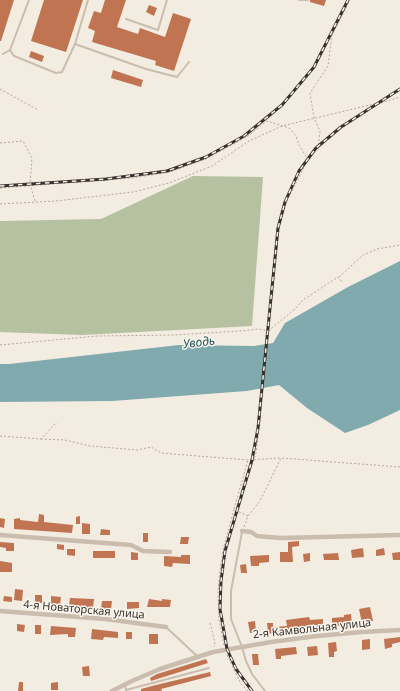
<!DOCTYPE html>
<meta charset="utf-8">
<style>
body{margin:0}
canvas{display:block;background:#f3ece1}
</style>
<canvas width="400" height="691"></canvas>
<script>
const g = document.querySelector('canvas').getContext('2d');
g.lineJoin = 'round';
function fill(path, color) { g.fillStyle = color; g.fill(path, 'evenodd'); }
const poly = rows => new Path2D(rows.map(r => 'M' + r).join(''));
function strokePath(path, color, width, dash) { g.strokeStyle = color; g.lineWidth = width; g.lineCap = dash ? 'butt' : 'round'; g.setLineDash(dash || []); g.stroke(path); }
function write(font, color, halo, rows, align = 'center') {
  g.font = font + ' "Noto Sans",sans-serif'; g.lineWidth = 3; g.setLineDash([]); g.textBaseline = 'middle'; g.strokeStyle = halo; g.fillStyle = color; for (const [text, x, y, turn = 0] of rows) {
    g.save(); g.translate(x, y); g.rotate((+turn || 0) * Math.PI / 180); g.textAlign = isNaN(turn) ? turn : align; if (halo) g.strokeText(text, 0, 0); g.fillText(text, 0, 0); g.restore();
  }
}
const green = poly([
 [193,176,263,177,252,326,82,335,0,332,0,221,101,219]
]);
const water = poly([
 [400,261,400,410,368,425,345,433,307,408,279,385,247,391,112,401,0,402,0,364,9,364,179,345,254,346,273,343,285,323,348,287]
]);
const building = poly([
 [0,0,14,0,1,41,0,41],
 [44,0,83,0,66,52,31,41],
 [105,0,126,0,117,27,138,34,140,28,165,37,173,13,191,19,174,71,155,65,156,61,92,42,95,31,88,28,94,11,101,13],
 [310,0,326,0,324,6,310,2],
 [149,5,157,8,154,16,146,12],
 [31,51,44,56,42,62,29,57],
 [113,70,143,80,141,87,111,78],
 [39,514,44,515,44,522,73,525,72,533,14,529,14,519,20,518,20,520,38,522],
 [80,516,80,524,76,524,76,517],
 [0,518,5,519,4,528,0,527],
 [82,523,90,524,90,534,82,534],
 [101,529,110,530,110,535,100,535],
 [143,533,148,533,148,542,143,542],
 [181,537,189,537,188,544,180,544],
 [299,541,299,546,292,547,293,562,280,562,280,552,288,552,288,542],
 [0,542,14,543,14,551,6,551,6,548,0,547],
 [57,544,64,545,64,550,57,549],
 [363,548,364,557,352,558,351,550],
 [384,548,385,555,376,556,376,550],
 [67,549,75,549,75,556,67,555],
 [93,551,115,551,115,558,93,558],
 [131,552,138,553,138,560,131,560],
 [400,552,400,560,393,560,392,553],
 [310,553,310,561,304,562,303,554],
 [338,553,339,560,324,560,323,554],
 [181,555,190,555,190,564,173,563,172,567,164,566,164,556,181,557],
 [269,555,269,562,259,563,259,566,251,566,250,556],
 [0,561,12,563,12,572,0,572],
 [246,564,247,573,241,573,240,565],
 [15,589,23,590,22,601,14,600],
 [35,595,42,595,42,603,35,603],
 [4,596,12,597,12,602,3,601],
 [51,596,61,597,60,605,51,604],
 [70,598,94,599,93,608,69,606],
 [149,599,162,601,162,599,171,600,170,607,147,607],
 [102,601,112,601,111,609,101,609],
 [127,602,139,602,139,608,127,609],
 [370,607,373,621,362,623,359,609],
 [351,614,352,625,332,626,332,618,344,617,344,615],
 [309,617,310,620,323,619,323,627,317,628,317,625,268,634,267,623,273,623,273,627,287,626,286,620],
 [255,621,256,632,250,633,248,622],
 [17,624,25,625,24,632,17,631],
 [35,625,41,625,41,634,35,634],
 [51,626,76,628,75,637,68,637,68,634,50,635],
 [92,629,118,632,118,638,104,637,103,640,91,639],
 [126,632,132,632,132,639,126,639],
 [149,634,158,634,158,644,149,644],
 [400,637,400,642,392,644,392,647,385,649,384,639],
 [370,639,370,649,362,650,362,640],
 [336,642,337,651,334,652,334,657,329,657,328,643],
 [317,646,318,655,308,656,307,647],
 [296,647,297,654,281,656,281,659,276,659,275,649],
 [252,654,258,654,259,665,253,665],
 [206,659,208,663,151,681,150,678,157,674],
 [89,666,90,676,83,676,82,667],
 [210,672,211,676,161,689,162,691,141,691,141,689,152,686],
 [19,682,23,682,23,691,18,691],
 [58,682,58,690,51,690,51,683]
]);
const path = poly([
 [0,89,38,110],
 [381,103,400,97],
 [0,143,23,141,32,158,30,184,35,201],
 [318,149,320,131,314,118,310,93,328,66,332,35,350,0],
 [0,188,132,178,170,172,206,159,248,136,267,121,289,128,296,136,299,145,309,161],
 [0,204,56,201,133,192,169,183,212,166,249,141,282,126,378,103],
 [339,277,363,255,377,249,400,245],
 [0,345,97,336,175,335,240,331,259,329,268,331,279,228,286,203,305,165,317,149,342,128,400,90],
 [0,436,41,439,57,422],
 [41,439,65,440,90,446,137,450,151,447,161,453,248,460,281,458],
 [234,509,248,460],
 [248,516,237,511,256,453,260,422,262,392,268,331,294,310,303,300,338,277,342,282],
 [244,527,248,516,260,501,281,458,400,467],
 [210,623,215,643,214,647],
 [224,645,219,620,218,591,220,571,223,550,234,510,237,511],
 [227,655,241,684,248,691]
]);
const lane = poly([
 [299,0,308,0],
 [126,19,158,30,167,0],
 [75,44,146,69,177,77,189,62],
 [10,50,14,56,56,73,62,72,75,44,88,0],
 [3,54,10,50,29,0],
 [242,532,231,591,231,619,242,647,246,661,252,674,265,691],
 [167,628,197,656],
 [125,686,126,690,209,668]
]);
const street = poly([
 [242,531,251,532,257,536,281,538,400,535],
 [0,535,131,545,143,551,170,552],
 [0,611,105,619,166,627],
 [112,691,132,681,160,669,213,652,271,642,317,636,362,632,400,630]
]);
const rail = poly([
 [0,186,106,179,167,171,206,157,244,136,282,105,314,67,348,0],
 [252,691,236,669,227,649,220,609,221,581,225,551,252,460,258,428,278,228,285,202,299,171,316,148,341,127,400,89]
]);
const streetNames = [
 ["4-я Новаторская улица",84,610,5],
 ["2-я Камвольная улица",312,629,-6]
];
const waterNames = [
 ["Уводь",199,343,-7]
];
fill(green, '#b5c1a1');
fill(water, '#81aaaf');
fill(building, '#c07452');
strokePath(path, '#b6a797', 1, [2, 2]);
strokePath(lane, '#cbbdad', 2);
strokePath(street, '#cbbdad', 4.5);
strokePath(rail, '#39312b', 3);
strokePath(rail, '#faf5ee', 1.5, [4.5]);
write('11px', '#39312b', '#faf5ee', streetNames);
write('italic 12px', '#225259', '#faf5ee', waterNames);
</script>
